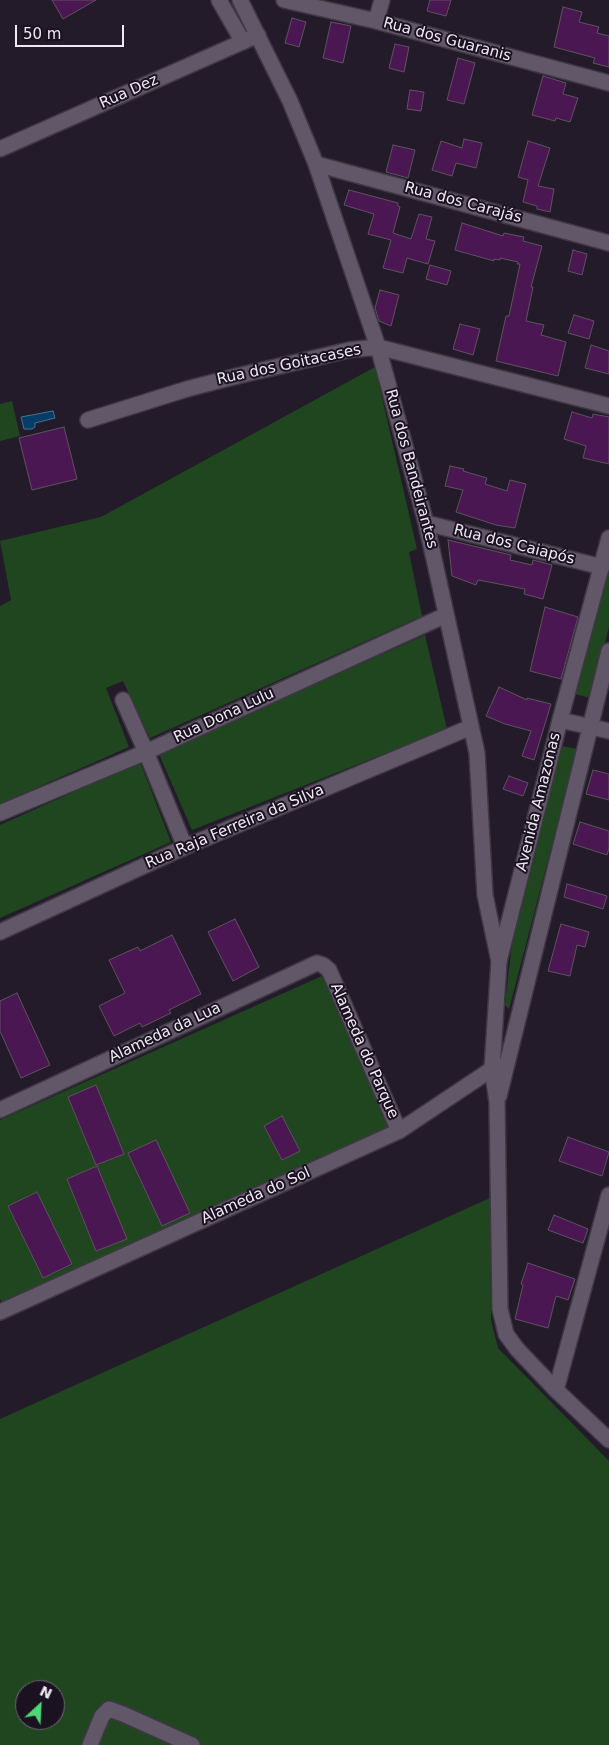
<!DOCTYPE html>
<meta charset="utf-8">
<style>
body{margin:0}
#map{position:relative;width:609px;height:1745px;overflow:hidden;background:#231b2a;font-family:"DejaVu Sans",sans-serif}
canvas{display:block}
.north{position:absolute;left:15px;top:1680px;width:50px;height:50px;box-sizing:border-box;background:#1a1220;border:1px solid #6f6875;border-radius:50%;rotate:25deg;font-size:14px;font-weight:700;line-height:20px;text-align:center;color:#efe9f4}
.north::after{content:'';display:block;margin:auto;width:18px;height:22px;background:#4dd676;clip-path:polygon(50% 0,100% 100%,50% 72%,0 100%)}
.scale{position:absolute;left:15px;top:25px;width:109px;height:22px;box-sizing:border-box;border:2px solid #efe9f4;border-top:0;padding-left:6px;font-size:15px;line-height:18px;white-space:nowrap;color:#efe9f4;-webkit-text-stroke:4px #1a1220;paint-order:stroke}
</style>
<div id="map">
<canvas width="609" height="1745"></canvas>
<div class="north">N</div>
<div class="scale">50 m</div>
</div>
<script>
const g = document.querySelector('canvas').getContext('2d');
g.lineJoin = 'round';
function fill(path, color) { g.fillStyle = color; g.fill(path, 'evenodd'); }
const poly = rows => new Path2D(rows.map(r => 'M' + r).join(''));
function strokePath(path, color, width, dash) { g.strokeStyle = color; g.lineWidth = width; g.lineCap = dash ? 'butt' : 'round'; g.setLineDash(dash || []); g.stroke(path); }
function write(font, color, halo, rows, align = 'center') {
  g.font = font + ' "DejaVu Sans",sans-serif'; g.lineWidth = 4; g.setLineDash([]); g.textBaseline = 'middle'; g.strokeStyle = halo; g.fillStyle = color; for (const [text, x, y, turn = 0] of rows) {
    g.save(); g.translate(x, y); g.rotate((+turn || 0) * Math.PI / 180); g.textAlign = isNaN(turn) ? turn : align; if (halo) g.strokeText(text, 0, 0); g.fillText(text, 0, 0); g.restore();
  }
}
const green = poly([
 [375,367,417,549,409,552,422,616,150,738,123,681,106,688,129,747,0,804,0,606,11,600,0,541,101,517],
 [12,401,20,436,0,441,0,404],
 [609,559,609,627,591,698,575,694],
 [425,635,447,729,192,830,159,754],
 [562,746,577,749,509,1009,505,1005,512,942],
 [140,762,171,842,0,918,0,825],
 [322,976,392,1129,2,1303,0,1298,0,1120],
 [96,1086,124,1154,96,1165,68,1097],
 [281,1116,300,1151,282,1160,264,1126],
 [97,1166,126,1239,96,1251,67,1179],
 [37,1192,72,1265,43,1278,8,1206],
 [490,1198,491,1320,498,1348,609,1461,609,1745,0,1745,0,1419],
 [25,1690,55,1690,55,1720,25,1720]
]);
const water = poly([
 [53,411,55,418,35,423,35,427,32,429,24,429,21,417,53,411]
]);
const building = poly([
 [52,0,96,0,63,19,52,0],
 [430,0,451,0,446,16,427,11,430,0],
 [563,7,582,12,579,22,599,27,597,33,609,36,609,67,593,63,595,58,554,47,563,7],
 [292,18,306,22,299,47,285,43,292,18],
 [331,22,351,26,343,63,323,58,331,22],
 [395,44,409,47,404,72,389,68,395,44],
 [458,58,475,63,464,104,447,100,458,58],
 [543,76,566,83,563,94,578,98,570,122,556,118,555,121,532,115,543,76],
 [410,90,424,92,421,111,407,109,410,90],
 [464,139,482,143,476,168,456,163,452,176,432,170,441,141,462,148,464,139],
 [528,141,550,148,538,186,554,189,550,212,537,209,537,206,523,202,528,180,518,177,528,141],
 [393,145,415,150,408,178,386,172,393,145],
 [349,190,398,203,398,206,400,207,393,233,411,239,419,214,432,217,426,239,435,241,428,264,407,258,403,273,383,268,391,240,368,234,374,214,344,205,349,190],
 [462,223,503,236,504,233,524,237,523,241,542,246,531,287,533,287,526,321,544,325,541,335,566,342,558,376,496,361,506,316,509,316,520,264,517,264,518,262,500,258,500,260,494,259,494,261,455,250,462,223],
 [573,250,587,254,582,275,568,271,573,250],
 [430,265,451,271,447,285,426,279,430,265],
 [380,290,399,295,391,326,379,321,375,308,380,290],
 [574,315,594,321,589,339,568,333,574,315],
 [460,324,480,329,473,355,453,349,460,324],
 [591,345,609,351,609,374,585,368,591,345],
 [572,412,592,418,593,414,609,417,609,464,583,458,586,446,564,439,572,412],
 [64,427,77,479,32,490,19,438,64,427],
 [450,466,464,469,463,471,487,478,485,484,507,491,510,480,526,484,515,528,496,525,456,512,463,490,445,486,450,466],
 [448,540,511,555,510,560,532,565,533,560,552,565,543,599,524,594,525,589,478,580,476,585,452,576,448,540],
 [545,607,578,617,561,679,530,671,545,607],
 [499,687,527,700,527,698,551,704,534,760,522,756,531,731,505,724,486,716,499,687],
 [593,770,609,774,609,800,586,794,593,770],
 [509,776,528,783,523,796,503,789,509,776],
 [580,822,609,831,609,848,607,855,573,844,580,822],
 [567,884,607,896,603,909,564,897,567,884],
 [235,919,259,967,233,981,208,932,235,919],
 [561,924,589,932,585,947,577,945,570,976,548,971,561,924],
 [172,935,201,994,169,1010,171,1013,142,1027,140,1023,114,1036,99,1006,125,993,109,960,138,947,140,951,172,935],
 [17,993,50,1065,21,1078,0,1031,0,1001,17,993],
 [96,1085,124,1154,96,1165,68,1097,96,1085],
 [282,1116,300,1151,282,1160,264,1126,282,1116],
 [568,1137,609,1152,602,1176,559,1161,568,1137],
 [156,1140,190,1213,162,1226,128,1153,156,1140],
 [97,1166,127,1239,96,1251,67,1179,97,1166],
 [37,1192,72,1264,43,1278,8,1206,37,1192],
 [554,1215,588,1229,583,1243,548,1230,554,1215],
 [528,1263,575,1279,568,1300,556,1296,548,1328,515,1319,523,1285,521,1284,528,1263]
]);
const street = poly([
 [219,0,243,42],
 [240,0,290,101,316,164,378,347,426,523,477,753,485,895,499,961],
 [284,0,376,21,609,83],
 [376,21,382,0],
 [0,149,258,35],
 [316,164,609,243],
 [88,420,187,389,237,376,349,350,378,347,609,406],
 [426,523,602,567],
 [123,700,146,752,185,847],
 [560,720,609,731],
 [0,813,146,752,446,615],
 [0,932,185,847,471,727],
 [0,1110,317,963,323,965,329,970,399,1131],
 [0,1312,399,1131,492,1069,504,1069],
 [556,1390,609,1195],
 [90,1745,102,1716,109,1709,123,1714,192,1745]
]);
const secondary = poly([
 [609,538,560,720,499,961,492,1069,497,1102,500,1309,506,1334,517,1349,556,1390,609,1440],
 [499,1096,609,651]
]);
const streetNames = [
 ["Rua dos Guaranis",447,40,15],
 ["Rua Dez",129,92,-24],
 ["Rua dos Carajás",463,203,15],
 ["Rua dos Goitacases",289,365,-12],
 ["Rua dos Bandeirantes",411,469,75],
 ["Rua dos Caiapós",514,545,14],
 ["Rua Dona Lulu",224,716,-25],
 ["Avenida Amazonas",539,802,-76],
 ["Rua Raja Ferreira da Silva",235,827,-23],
 ["Alameda da Lua",165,1033,-25],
 ["Alameda do Parque",364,1051,66],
 ["Alameda do Sol",256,1196,-24]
];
fill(green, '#20461f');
fill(water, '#043e68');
strokePath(water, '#4a7192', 1);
fill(building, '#4b1753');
strokePath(building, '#5f5261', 1);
strokePath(street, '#3f3844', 18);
strokePath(secondary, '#3f3844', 18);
strokePath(street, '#615769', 15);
strokePath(secondary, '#615769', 15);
write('15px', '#efe9f4', '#1a1220', streetNames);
</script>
